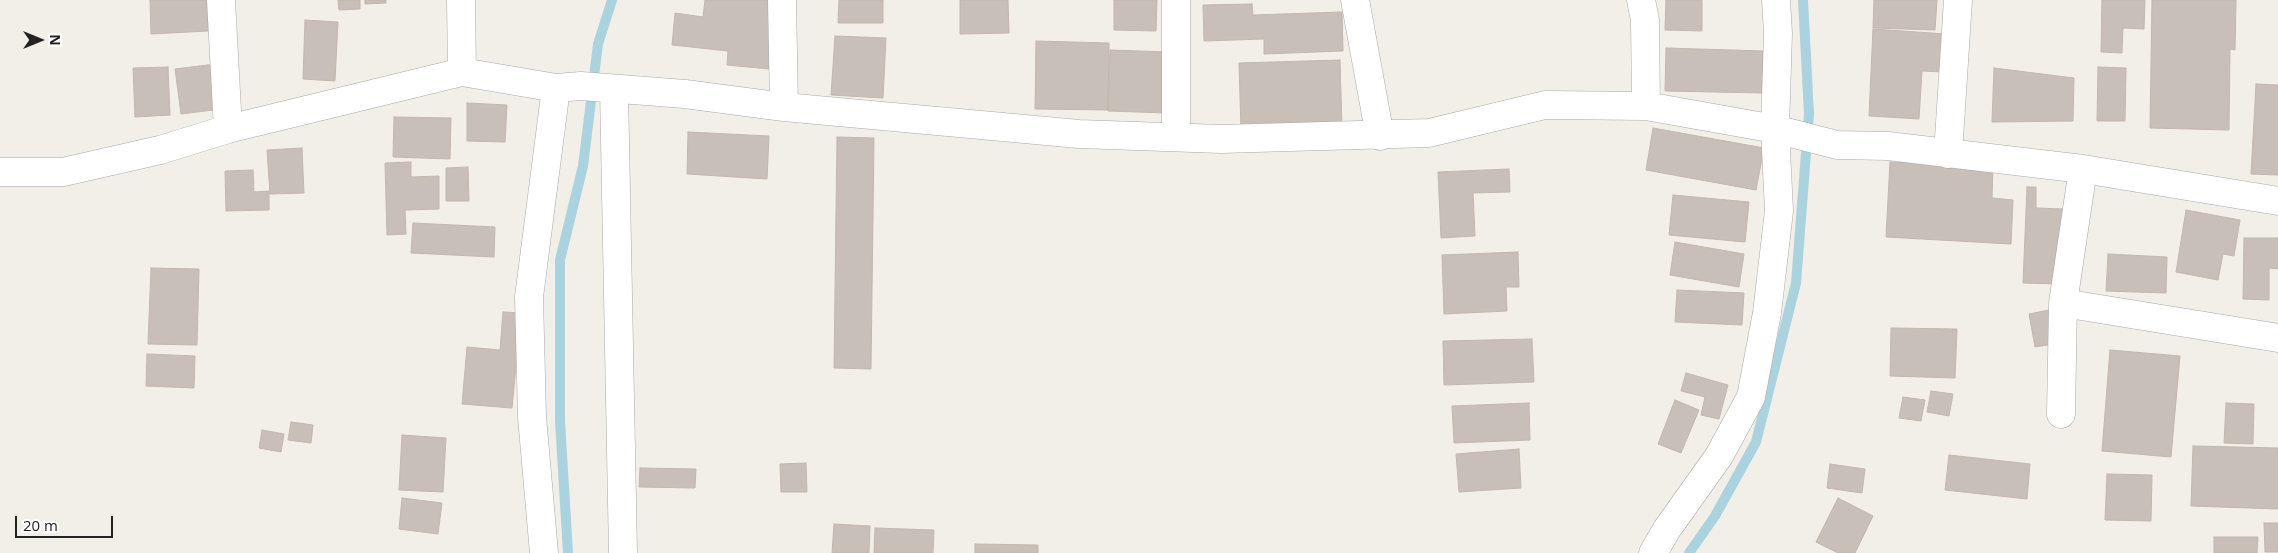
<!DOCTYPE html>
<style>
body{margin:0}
#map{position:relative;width:2278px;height:553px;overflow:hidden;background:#f2efe9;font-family:"Open Sans",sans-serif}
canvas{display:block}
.north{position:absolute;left:15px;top:15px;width:50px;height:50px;-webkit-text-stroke:4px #fff;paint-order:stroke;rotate:90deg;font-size:14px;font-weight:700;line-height:20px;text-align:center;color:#222}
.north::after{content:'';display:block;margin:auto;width:18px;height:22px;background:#222;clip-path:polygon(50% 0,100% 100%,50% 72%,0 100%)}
.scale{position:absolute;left:15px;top:516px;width:98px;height:22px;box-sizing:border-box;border:2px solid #222;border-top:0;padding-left:6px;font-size:15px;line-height:18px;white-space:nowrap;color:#222;-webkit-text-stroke:4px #fff;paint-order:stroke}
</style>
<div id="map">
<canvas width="2278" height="553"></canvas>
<div class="north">N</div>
<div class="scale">20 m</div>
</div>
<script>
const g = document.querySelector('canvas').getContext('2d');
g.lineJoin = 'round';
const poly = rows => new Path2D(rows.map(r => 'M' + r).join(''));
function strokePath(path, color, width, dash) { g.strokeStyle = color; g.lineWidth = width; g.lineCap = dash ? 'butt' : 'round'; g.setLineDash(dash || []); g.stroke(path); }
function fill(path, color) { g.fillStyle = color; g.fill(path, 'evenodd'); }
const stream = poly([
 [568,553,560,421,560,260,583,166,598,44,612,0],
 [1689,553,1715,516,1756,442,1796,283,1809,114,1803,0]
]);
const building = poly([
 [150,0,207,0,208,31,151,34,150,0],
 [338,0,360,0,360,9,339,10,338,0],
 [365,0,386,0,386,3,365,4,365,0],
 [705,0,776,0,769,69,727,65,728,51,672,45,675,13,703,17,705,0],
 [839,0,883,0,883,23,838,23,839,0],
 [960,0,1008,0,1009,33,960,34,960,0],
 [1114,0,1157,0,1156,31,1114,30,1114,0],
 [1666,0,1702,0,1702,31,1665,30,1666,0],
 [1874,0,1937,0,1935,30,1873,28,1874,0],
 [2102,0,2145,0,2144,29,2123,28,2122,53,2101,52,2102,0],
 [2152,0,2236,0,2235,50,2230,49,2229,130,2150,128,2152,0],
 [1252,4,1253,15,1342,12,1343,51,1264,54,1264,39,1204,41,1203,5,1252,4],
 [305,20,338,22,335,81,303,79,305,20],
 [1873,29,1946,34,1944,72,1922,71,1919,119,1869,116,1873,29],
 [835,36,886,38,883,98,831,95,835,36],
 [1036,41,1109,43,1108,110,1035,109,1036,41],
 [1666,48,1763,51,1762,93,1665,91,1666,48],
 [1110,50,1169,52,1166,113,1108,111,1110,50],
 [1340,60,1342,127,1241,130,1239,63,1340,60],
 [216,64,221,109,181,114,175,69,216,64],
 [168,67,170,115,135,117,133,68,168,67],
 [2098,67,2126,68,2125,121,2097,121,2098,67],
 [1994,68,2074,78,2073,121,1992,122,1994,68],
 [2256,84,2278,85,2278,175,2251,174,2256,84],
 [467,103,507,105,505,142,467,141,467,103],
 [394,117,451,118,450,159,393,157,394,117],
 [1653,128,1764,148,1756,190,1646,170,1653,128],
 [688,132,769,136,767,179,687,174,688,132],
 [837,137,874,138,871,369,834,368,837,137],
 [302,148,304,193,270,194,267,150,302,148],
 [411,162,411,177,439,176,439,209,405,210,406,234,387,235,385,163,411,162],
 [1890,162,1993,167,1992,198,2013,200,2011,244,1886,237,1890,162],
 [468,167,469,201,446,201,446,168,468,167],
 [1509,169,1510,192,1473,193,1475,236,1441,238,1438,172,1509,169],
 [253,170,254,192,269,191,269,210,226,211,225,171,253,170],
 [2027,187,2036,187,2036,208,2063,209,2061,284,2023,283,2027,187],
 [1673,195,1749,202,1745,242,1669,235,1673,195],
 [2186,210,2240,220,2234,256,2223,254,2218,280,2176,272,2186,210],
 [413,223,495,227,494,257,411,253,413,223],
 [2244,238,2278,238,2278,269,2269,268,2269,300,2243,299,2244,238],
 [1675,242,1744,254,1739,287,1670,275,1675,242],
 [1518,252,1519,287,1506,287,1507,311,1444,314,1442,255,1518,252],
 [2108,254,2167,257,2166,293,2106,291,2108,254],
 [151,268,199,269,197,345,148,344,151,268],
 [1677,290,1744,293,1742,325,1675,322,1677,290],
 [2054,309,2060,343,2035,347,2029,314,2054,309],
 [503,312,521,313,512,408,462,404,467,347,500,350,503,312],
 [1891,328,1957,329,1955,378,1890,376,1891,328],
 [1532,339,1534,382,1444,385,1443,341,1532,339],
 [2110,350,2180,356,2171,457,2102,451,2110,350],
 [147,354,195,356,194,388,146,386,147,354],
 [1686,373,1728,385,1719,419,1701,415,1705,397,1681,391,1686,373],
 [1931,391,1953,394,1949,416,1927,412,1931,391],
 [1903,397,1925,400,1921,421,1899,418,1903,397],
 [1675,400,1699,410,1681,453,1658,444,1675,400],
 [1529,403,1530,440,1454,443,1452,406,1529,403],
 [2226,403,2254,404,2253,444,2224,443,2226,403],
 [291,422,313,425,311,443,288,440,291,422],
 [262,430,284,434,281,452,259,448,262,430],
 [402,435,446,438,443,492,399,490,402,435],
 [2193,446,2278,448,2278,509,2191,506,2193,446],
 [1519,449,1521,488,1459,492,1456,454,1519,449],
 [1949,455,2030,464,2027,499,1945,490,1949,455],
 [806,463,807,492,781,492,780,464,806,463],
 [1830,464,1865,469,1862,493,1827,488,1830,464],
 [640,468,696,469,695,488,639,487,640,468],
 [2107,474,2152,475,2151,521,2105,520,2107,474],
 [402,498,442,503,438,534,399,529,402,498],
 [1838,498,1873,516,1855,553,1838,553,1816,542,1838,498],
 [2264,523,2278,523,2278,552,2265,552,2264,523],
 [834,524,870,526,869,553,832,553,834,524],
 [875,528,934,530,933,553,874,553,875,528],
 [2214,537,2258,537,2257,553,2214,553,2214,537],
 [975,544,1038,545,1038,553,975,553,975,544]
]);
const minor = poly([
 [221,0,228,129],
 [461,0,462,72],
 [782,0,784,107],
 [1176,0,1176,137],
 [1355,0,1380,136],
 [1641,0,1645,20,1646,106],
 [614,89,623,553],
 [1948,154,1958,0],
 [0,172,63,172,160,150,228,129,462,72,556,88,581,86,685,94,784,107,1079,134,1221,139,1429,133,1545,105,1646,106,1775,129,1837,145,1888,146,2083,169,2278,201],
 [2063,303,2278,338],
 [2061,414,2063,303,2083,169],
 [544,553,532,417,529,297,556,88],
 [1653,553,1667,529,1719,456,1751,397,1767,313,1779,211,1775,129,1778,33,1776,0]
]);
strokePath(stream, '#aad3df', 10);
fill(building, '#c7bfb8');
strokePath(building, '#c4b6ab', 1);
strokePath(minor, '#a9a9a9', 29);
strokePath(minor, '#fff', 28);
</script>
